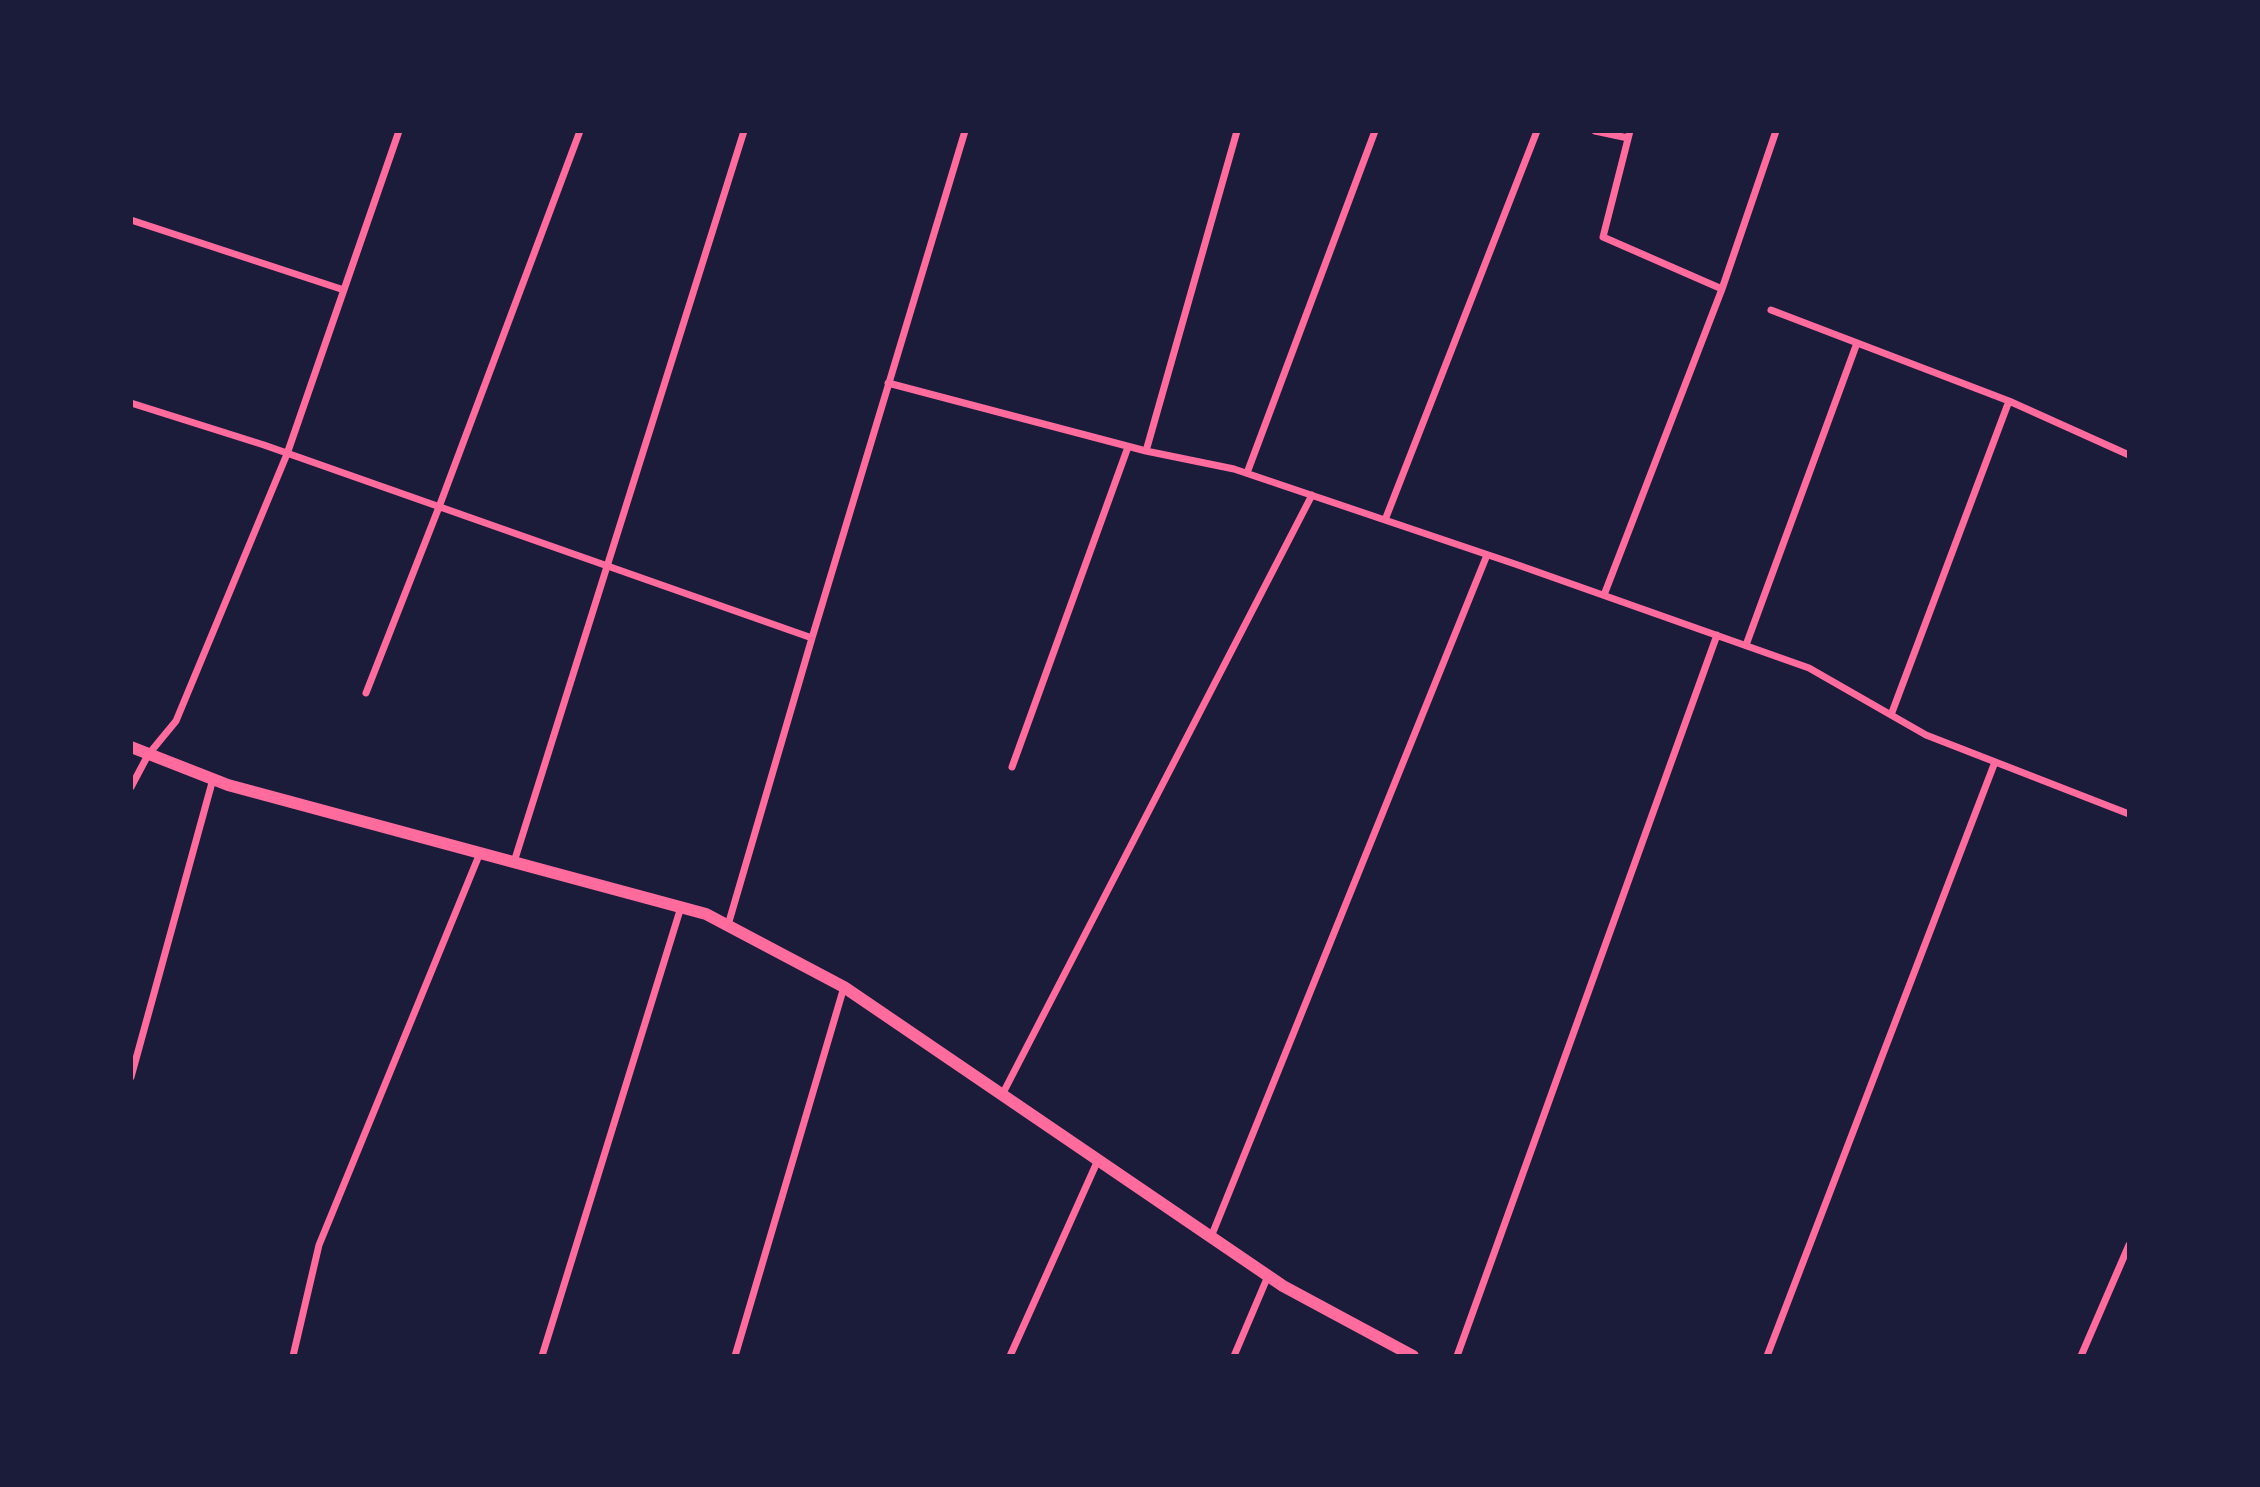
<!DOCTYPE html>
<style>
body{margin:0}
#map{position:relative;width:2260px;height:1487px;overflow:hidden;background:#1b1b3a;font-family:"Asap Condensed",sans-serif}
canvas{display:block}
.frame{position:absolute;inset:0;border:133px solid #1b1b3a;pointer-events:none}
</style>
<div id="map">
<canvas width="2260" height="1487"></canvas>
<div class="frame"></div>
</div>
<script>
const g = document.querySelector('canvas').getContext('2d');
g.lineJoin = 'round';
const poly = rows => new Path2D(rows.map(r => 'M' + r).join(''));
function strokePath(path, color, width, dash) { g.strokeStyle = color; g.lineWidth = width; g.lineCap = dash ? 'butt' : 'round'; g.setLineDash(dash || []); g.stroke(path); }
const minor = poly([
 [1595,131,1628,138],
 [1630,131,1603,237,1722,289,1776,131],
 [131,220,344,290],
 [1771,310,2009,401,2129,455],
 [888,383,1146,451,1234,469,1518,565,1809,668,1926,735,2129,814],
 [131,403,264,445,812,638],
 [1146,451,1237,131],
 [1247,473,1375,131],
 [1385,520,1537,131],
 [1604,595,1722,289],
 [1746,645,1857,343],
 [366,693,439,507,580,131],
 [1891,715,2009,401],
 [1012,767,1128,447],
 [131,787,148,755,176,721,287,454,399,131],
 [514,862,744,131],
 [728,925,812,638,965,131],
 [131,1077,213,779],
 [1002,1095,1312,495],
 [1211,1237,1487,555],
 [293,1356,319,1245,480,853],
 [542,1356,681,907],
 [735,1356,844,987],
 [1010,1356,1098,1160],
 [1234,1356,1268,1276],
 [1457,1356,1717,635],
 [1767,1356,1995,762],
 [2081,1356,2129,1245]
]);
const tertiary = poly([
 [131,747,228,785,706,914,844,987,1283,1286,1413,1356]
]);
strokePath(minor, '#ff6b9d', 7);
strokePath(tertiary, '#ff6b9d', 12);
</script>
